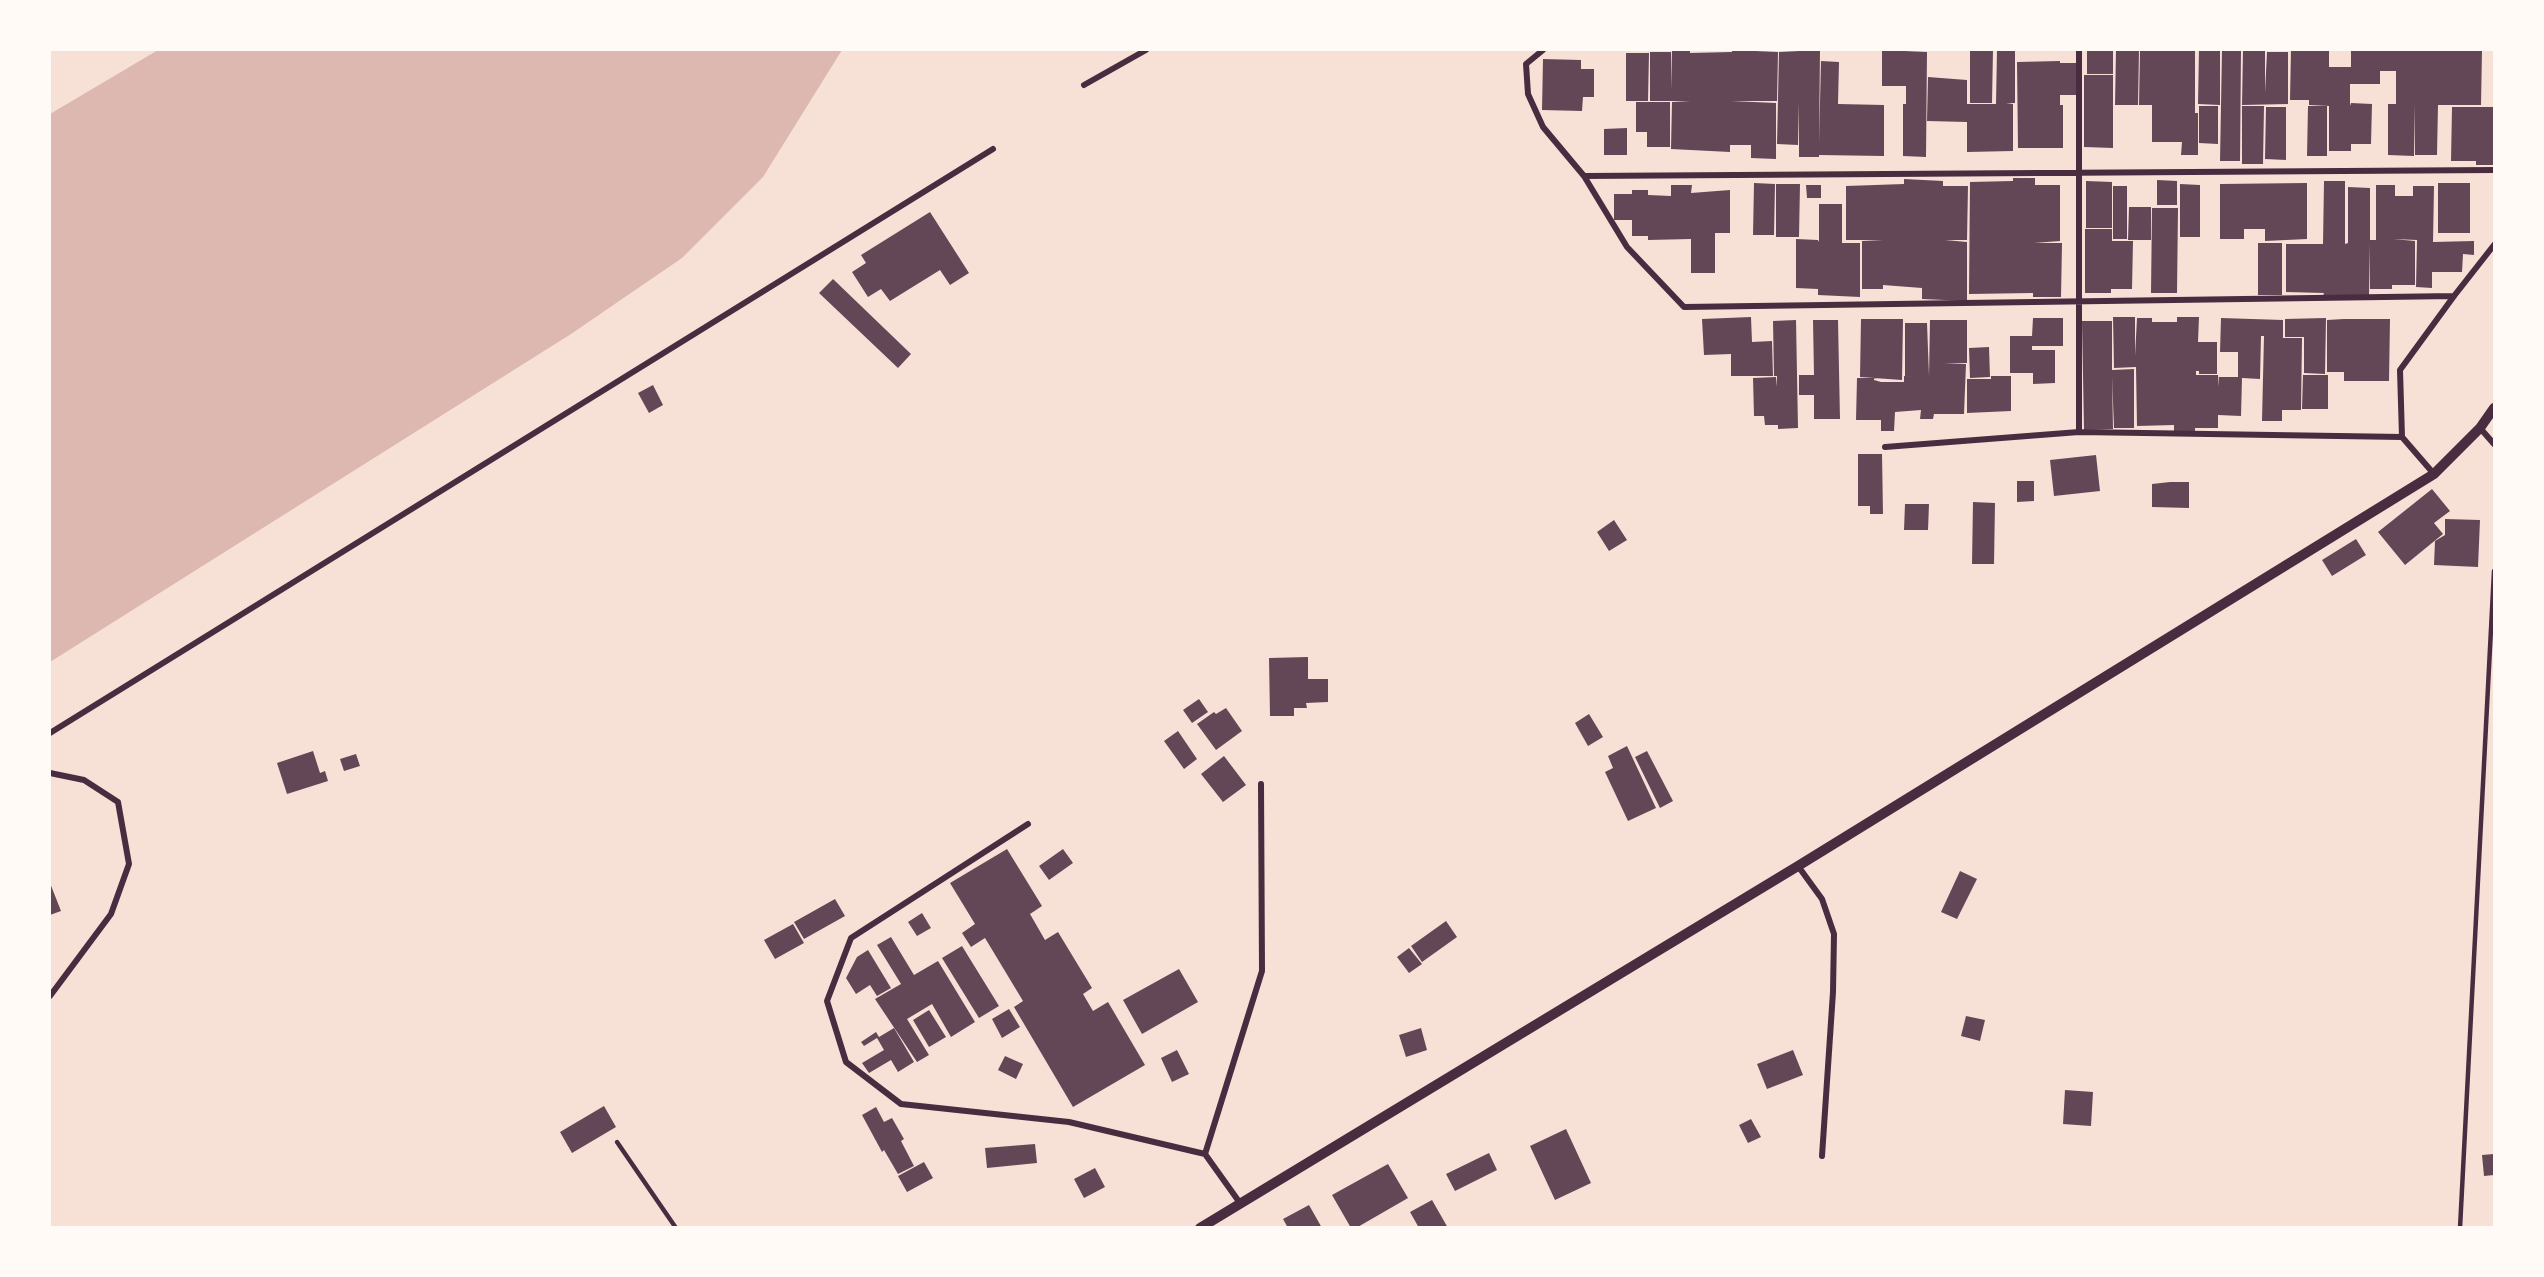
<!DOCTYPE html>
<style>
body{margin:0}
#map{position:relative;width:2544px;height:1277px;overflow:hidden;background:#f7e1d7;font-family:Karla,sans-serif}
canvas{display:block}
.frame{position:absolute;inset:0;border:51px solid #fffaf5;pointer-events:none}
</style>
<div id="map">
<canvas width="2544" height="1277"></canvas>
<div class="frame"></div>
</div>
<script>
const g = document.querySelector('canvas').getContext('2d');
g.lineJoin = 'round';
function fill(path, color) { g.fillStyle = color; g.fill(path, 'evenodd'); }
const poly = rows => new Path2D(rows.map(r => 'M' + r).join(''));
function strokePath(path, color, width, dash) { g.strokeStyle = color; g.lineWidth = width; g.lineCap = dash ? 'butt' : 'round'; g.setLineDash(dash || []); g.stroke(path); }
const water = poly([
 [158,50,842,50,763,177,682,258,571,334,50,662,50,114]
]);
const building = poly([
 [1672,50,1690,50,1690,53,1732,52,1732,50,1778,52,1777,101,1731,101,1776,103,1776,159,1751,158,1751,145,1730,145,1730,152,1671,149,1672,102,1690,101,1650,101,1650,52,1671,52,1671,90],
 [1820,50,1819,144,1821,61,1839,62,1838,104,1884,105,1884,156,1819,155,1819,157,1799,157,1799,102,1798,145,1777,144,1779,52],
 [1882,50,1927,52,1926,157,1903,156,1903,104,1906,104,1906,86,1882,86],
 [1970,50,1993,50,1992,103,1970,103],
 [1997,50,2015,50,2015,103,2006,103,2013,104,2013,151,1967,152,1967,122,1927,121,1928,77,1967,80,1967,104,1996,104],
 [2087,50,2113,50,2113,74,2087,74],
 [2116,50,2139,50,2138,105,2115,105],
 [2140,50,2195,51,2195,113,2198,113,2198,155,2181,155,2182,142,2152,142,2152,105,2139,105],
 [2199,50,2220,50,2220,105,2198,104],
 [2222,50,2241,50,2240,161,2220,161],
 [2243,50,2265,50,2265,93,2267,52,2288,52,2288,104,2242,105],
 [2291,50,2329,51,2329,67,2351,67,2351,50,2482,50,2481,105,2438,105,2437,155,2415,155,2414,104,2414,156,2388,155,2388,104,2396,104,2396,71,2380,71,2380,84,2350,84,2350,106,2351,103,2372,104,2371,144,2351,144,2351,151,2329,151,2329,106,2309,105,2309,100,2290,100],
 [1626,53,1649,53,1648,101,1626,101],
 [1543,59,1581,60,1581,69,1594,69,1594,97,1583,97,1582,111,1542,110],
 [2060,61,2060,63,2076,63,2076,95,2060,95,2060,105,2063,105,2063,148,2018,148,2017,62],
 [2084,75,2113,75,2113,148,2084,147],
 [1636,102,1670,102,1670,147,1647,147,1647,132,1636,132],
 [2199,106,2218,106,2218,144,2199,143],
 [2242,106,2264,106,2263,164,2242,164],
 [2308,106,2327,106,2327,156,2307,156],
 [2266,107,2286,107,2286,160,2265,159],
 [2452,107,2494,107,2494,165,2476,165,2476,161,2451,161],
 [1627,128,1627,155,1604,155,1604,129],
 [2013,178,2035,178,2035,185,2060,185,2060,241,2034,243,2062,243,2061,297,2033,297,2033,293,1969,294,1970,182,2013,181],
 [1904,179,1943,181,1943,186,1968,186,1967,240,1945,240,1967,242,1967,301,1922,299,1922,288,1883,285,1883,289,1862,289,1862,241,1883,240,1846,240,1846,186,1904,184],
 [2157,180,2177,181,2177,205,2157,205],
 [2086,181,2112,182,2112,228,2086,228],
 [2324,181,2345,181,2345,244,2348,243,2348,187,2370,188,2370,240,2376,240,2376,185,2395,185,2395,196,2413,196,2413,186,2434,186,2433,242,2474,241,2474,255,2463,254,2462,272,2432,272,2432,288,2416,287,2417,240,2393,239,2415,241,2415,285,2392,285,2392,289,2370,289,2370,243,2369,295,2323,296,2324,293,2286,292,2286,244,2323,244],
 [1754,183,1775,184,1774,235,1753,235],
 [2307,183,2307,239,2265,241,2265,229,2244,229,2244,239,2220,239,2220,184],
 [2438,183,2470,183,2470,233,2438,233],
 [1776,184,1800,184,1799,237,1776,237],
 [2180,184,2200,185,2200,237,2180,237],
 [1671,185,1692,185,1691,193,1730,190,1730,233,1715,233,1715,273,1691,273,1691,239,1648,240,1648,236,1632,236,1632,220,1614,220,1614,194,1632,194,1632,190,1648,190,1648,195,1671,196],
 [1806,185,1821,185,1821,198,1807,198],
 [2113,186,2127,186,2127,239,2113,239],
 [1819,204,1842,204,1842,243,1860,243,1860,297,1818,295,1818,289,1796,288,1796,239,1818,240,1819,242],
 [2129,207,2151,207,2151,240,2128,240],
 [2152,208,2178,208,2177,293,2151,293],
 [930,212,969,273,950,285,940,270,890,301,881,289,868,297,852,272,866,263,861,255],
 [2085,229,2112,229,2112,241,2133,241,2132,289,2111,289,2111,293,2085,293],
 [2258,243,2282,243,2282,295,2258,295],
 [833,279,911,354,898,368,819,293],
 [1751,317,1752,342,1772,341,1773,376,1731,376,1731,354,1704,355,1702,319],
 [2113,317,2135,317,2135,356,2137,318,2152,318,2152,322,2177,322,2177,317,2199,317,2198,342,2217,342,2217,374,2199,374,2199,371,2196,371,2196,375,2218,375,2219,387,2219,377,2238,377,2238,352,2220,352,2221,318,2283,320,2283,338,2302,338,2301,410,2282,410,2282,421,2262,421,2264,336,2261,336,2260,379,2242,378,2241,416,2218,415,2218,428,2195,428,2195,431,2174,431,2174,425,2137,426,2136,367,2114,368],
 [2033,318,2063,318,2063,346,2032,346,2032,350,2055,350,2055,383,2033,384,2033,373,2010,373,2010,336,2032,336],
 [2326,318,2325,374,2304,373,2304,337,2285,337,2285,319],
 [1861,319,1903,319,1902,380,1860,377],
 [2344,319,2390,319,2389,381,2344,381,2344,372,2327,372,2327,320],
 [1796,320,1798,428,1778,429,1778,425,1765,425,1764,416,1754,416,1753,378,1776,377,1777,387,1777,376,1774,376,1773,321],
 [1813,320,1838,320,1840,419,1814,419,1814,395,1799,395,1799,375,1814,375],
 [1930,320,1967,320,1967,363,1944,363,1966,364,1964,414,1934,414,1933,419,1920,419,1921,410,1895,412,1894,431,1881,431,1881,420,1856,420,1857,378,1874,378,1874,380,1881,382,1904,382,1904,376,1922,377,1905,376,1905,323,1927,323,1929,376],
 [2082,321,2112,321,2112,370,2134,369,2134,428,2114,428,2112,376,2113,429,2084,430],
 [1989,347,1990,377,1970,378,1969,348],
 [2303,375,2328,375,2328,409,2302,409],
 [1991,376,2011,376,2011,411,1967,413,1967,379,1991,379],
 [653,385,663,405,649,413,638,393],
 [1858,454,1882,454,1883,514,1870,514,1870,506,1858,506],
 [2096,455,2100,491,2054,496,2050,460],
 [2017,481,2034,481,2034,501,2017,502],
 [2170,482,2189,482,2189,508,2152,507,2152,484],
 [2432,489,2450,511,2434,523,2443,534,2405,565,2378,532],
 [1973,502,1995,503,1994,564,1972,564],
 [1905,504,1929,504,1928,530,1904,530],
 [2445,519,2480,520,2478,567,2434,565,2435,541,2445,535],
 [1614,520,1627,540,1609,551,1597,532],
 [2356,539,2366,555,2332,576,2322,560],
 [1308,657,1308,679,1328,679,1328,702,1306,703,1307,708,1294,708,1294,716,1270,716,1269,658],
 [1199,699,1208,712,1192,723,1183,710],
 [1226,708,1242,731,1216,750,1197,724,1214,712,1216,714],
 [1589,714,1603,737,1588,746,1575,723],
 [1178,731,1197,759,1184,769,1164,741],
 [1627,746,1656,808,1628,821,1605,772,1613,768,1608,756],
 [313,751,320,773,325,771,328,781,287,794,277,763],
 [1647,751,1673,801,1660,808,1635,757],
 [356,754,360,766,344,771,340,759],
 [1224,756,1246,785,1223,802,1201,774],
 [1007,849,1042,906,1030,914,1045,940,1058,932,1092,988,1083,994,1093,1011,1108,1002,1145,1065,1073,1107,1014,1007,1023,1001,985,938,971,947,962,933,975,924,950,883],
 [1063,849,1073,863,1049,880,1039,866],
 [1960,871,1977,879,1957,919,1941,912],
 [50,883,61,911,50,915],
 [835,899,845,916,804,939,794,922],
 [922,913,931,928,917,936,908,922],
 [1446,921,1457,937,1422,962,1411,946],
 [793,924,804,943,775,959,764,940],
 [891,937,914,975,938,961,975,1022,951,1037,932,1004,907,1019,929,1055,917,1062,875,999,901,984,877,945],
 [962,946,999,1006,979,1018,942,958],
 [1409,948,1422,964,1409,973,1397,957],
 [868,950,891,988,877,996,870,985,856,994,846,978,857,957],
 [1179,969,1198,1002,1142,1034,1123,1000],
 [1009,1009,1020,1027,1002,1038,992,1019],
 [929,1010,946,1037,929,1047,913,1020],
 [1966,1016,1985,1020,1980,1041,1961,1036],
 [894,1028,914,1062,898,1072,891,1060,869,1073,862,1063,884,1050,877,1038,864,1046,861,1042,876,1032,879,1037],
 [1421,1028,1427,1050,1406,1057,1399,1035],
 [1177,1050,1189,1074,1172,1082,1161,1058],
 [1793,1050,1803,1075,1767,1089,1757,1064],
 [1005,1056,1023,1064,1016,1079,998,1070],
 [2065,1090,2093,1092,2091,1126,2063,1124],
 [604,1106,616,1127,572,1153,560,1132],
 [876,1107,884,1122,892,1118,904,1139,901,1141,914,1166,898,1174,884,1150,882,1152,862,1115],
 [1751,1119,1761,1137,1748,1143,1739,1125],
 [1566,1129,1591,1183,1555,1200,1530,1146],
 [1035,1144,1037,1163,987,1168,985,1148],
 [1489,1153,1497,1170,1455,1191,1446,1174],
 [2494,1154,2494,1175,2484,1176,2482,1155],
 [924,1162,933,1178,907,1192,898,1176],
 [1388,1164,1408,1198,1356,1228,1351,1228,1332,1195],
 [1095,1168,1105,1187,1084,1198,1074,1179],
 [1432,1200,1448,1228,1419,1228,1410,1212],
 [1309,1205,1322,1228,1288,1228,1283,1219]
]);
const service = poly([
 [617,1142,676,1228],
 [2460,1228,2494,571]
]);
const minor = poly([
 [1543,50,1526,64,1528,94,1543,127,1584,176,1627,247,1684,307,2454,296],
 [2079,50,2079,432],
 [1084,85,1146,50],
 [1584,176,2494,170],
 [2480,428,2494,444],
 [2402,437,2400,370,2454,296,2494,245],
 [2402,437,2434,474],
 [1885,447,2079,432,2402,437],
 [50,733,993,149],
 [50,773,84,780,118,802,129,864,111,914,50,996],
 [1028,824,851,938,827,1001,846,1062,901,1104,1069,1122,1205,1154,1240,1203],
 [1798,866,1822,899,1834,934,1833,992,1822,1156],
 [1205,1154,1262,971,1261,784]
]);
const tertiary = poly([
 [1200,1228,1798,866,2434,474,2480,428,2494,408]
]);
fill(water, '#dcb8b0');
fill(building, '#644757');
strokePath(service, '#4a2c40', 4.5);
strokePath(minor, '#4a2c40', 6);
strokePath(tertiary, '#4a2c40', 10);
</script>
